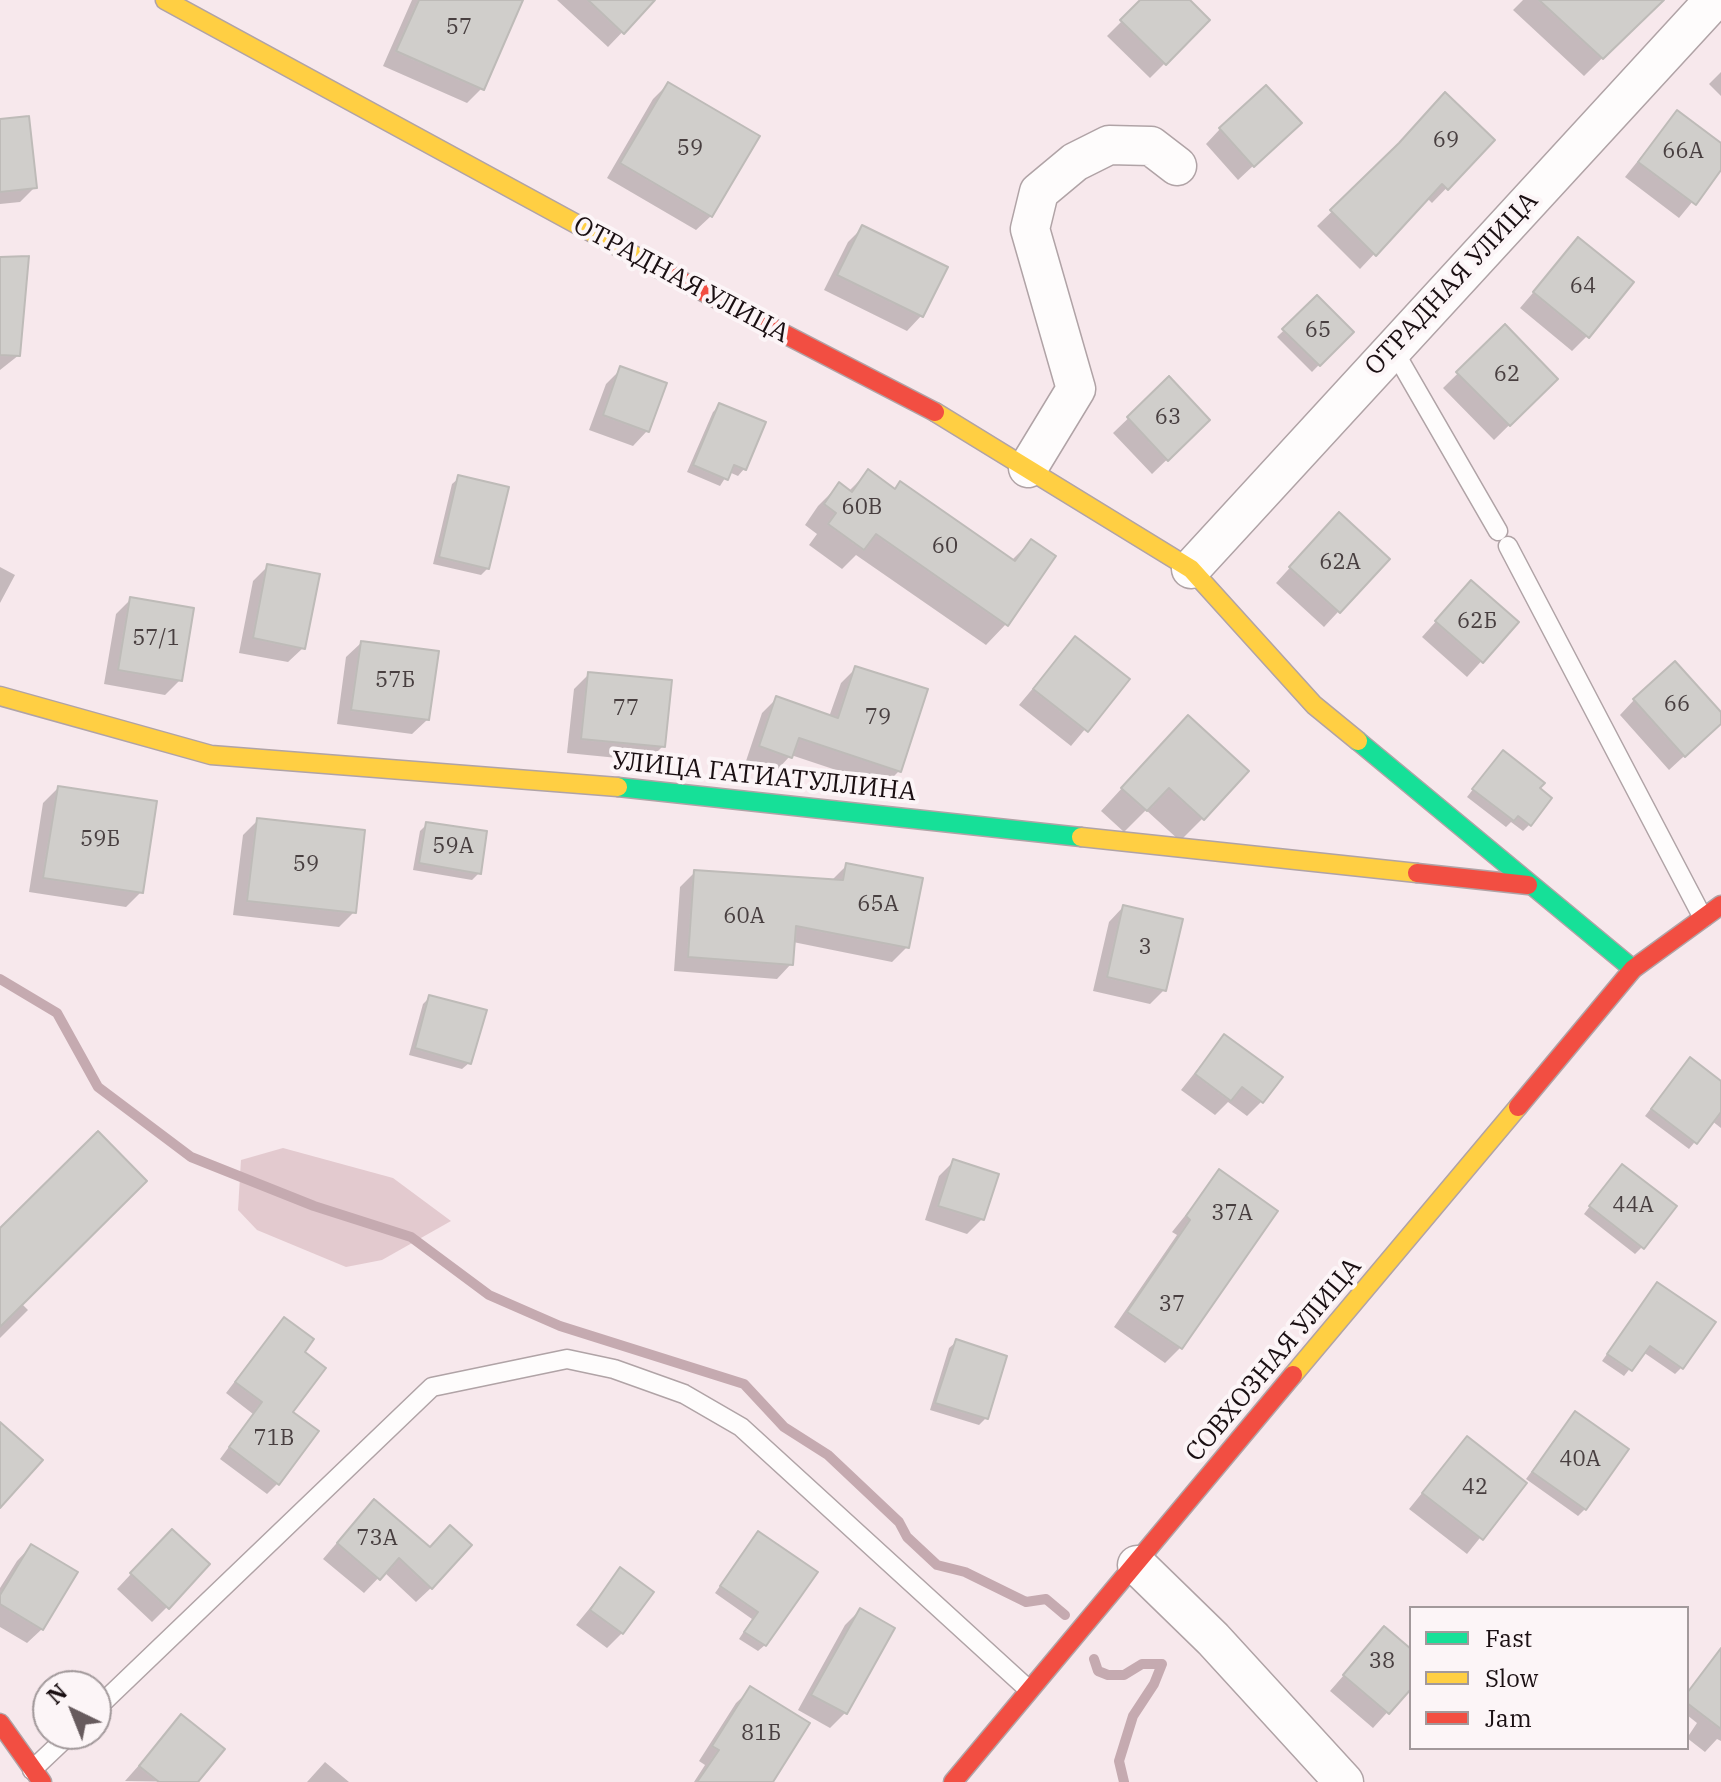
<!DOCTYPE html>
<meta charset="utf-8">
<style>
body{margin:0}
#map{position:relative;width:1721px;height:1782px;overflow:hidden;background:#f7e8ec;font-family:"IBM Plex Serif",serif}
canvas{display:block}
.legend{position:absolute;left:1409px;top:1606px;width:280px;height:144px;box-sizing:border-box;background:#fcf5f7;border:2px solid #a2999b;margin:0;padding:10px 14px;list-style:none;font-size:24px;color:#1a0f12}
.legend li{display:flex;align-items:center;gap:16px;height:40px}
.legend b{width:40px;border:2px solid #a2999b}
.north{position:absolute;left:32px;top:1670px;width:80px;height:80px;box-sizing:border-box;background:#fcf5f7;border:2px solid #a2999b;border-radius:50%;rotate:317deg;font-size:22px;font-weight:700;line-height:32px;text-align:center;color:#1a0f12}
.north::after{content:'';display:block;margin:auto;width:28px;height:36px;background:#675b5e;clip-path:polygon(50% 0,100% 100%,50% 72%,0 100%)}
</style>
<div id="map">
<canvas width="1721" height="1782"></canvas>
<ul class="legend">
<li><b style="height:10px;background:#16e098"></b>Fast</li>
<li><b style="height:10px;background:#ffcf43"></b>Slow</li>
<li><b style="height:10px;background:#f24e42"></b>Jam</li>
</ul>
<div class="north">N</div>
</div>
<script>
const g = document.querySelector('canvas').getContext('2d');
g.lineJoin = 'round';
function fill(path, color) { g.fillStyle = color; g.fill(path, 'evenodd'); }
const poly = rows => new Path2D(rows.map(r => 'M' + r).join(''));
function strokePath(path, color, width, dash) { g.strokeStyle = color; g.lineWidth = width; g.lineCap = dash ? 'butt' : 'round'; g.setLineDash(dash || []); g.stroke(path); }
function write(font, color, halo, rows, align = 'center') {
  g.font = font + ' "IBM Plex Serif",serif'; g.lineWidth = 8; g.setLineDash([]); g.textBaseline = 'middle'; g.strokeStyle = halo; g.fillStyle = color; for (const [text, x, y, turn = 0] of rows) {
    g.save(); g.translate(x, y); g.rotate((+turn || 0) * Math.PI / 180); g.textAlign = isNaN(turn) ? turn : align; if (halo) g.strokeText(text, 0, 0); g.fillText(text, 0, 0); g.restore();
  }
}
const forest = poly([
 [283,1148,393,1178,451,1221,382,1260,346,1267,257,1230,238,1210,241,1160]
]);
const shadow = poly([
 [412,0,507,0,482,88,467,103,383,66],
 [557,0,653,0,608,47],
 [1143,0,1187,0,1208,20,1150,78,1107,36],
 [1523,0,1640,0,1651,10,1584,76,1513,10],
 [1721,72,1721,96,1709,84],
 [668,84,711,216,696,230,607,178,653,99],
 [1677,112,1721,145,1721,167,1679,218,1625,177],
 [0,121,35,187,20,202,0,204],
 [1220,129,1284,137,1238,180,1206,144],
 [1493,140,1432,203,1427,198,1360,269,1317,226,1388,157],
 [863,227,921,316,907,331,824,290,848,242],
 [1578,240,1587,336,1572,351,1520,308],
 [0,259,19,355,0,370],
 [1317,298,1351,332,1312,372,1277,337],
 [1505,327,1556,379,1494,440,1443,388],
 [621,369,647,431,633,446,589,430,606,384],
 [1169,379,1208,420,1152,474,1113,433],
 [720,405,744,469,738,476,729,472,720,486,687,472,713,412],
 [868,472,894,490,900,484,1011,561,1031,541,1006,624,986,645,856,555,842,569,809,545,817,534,805,525,818,506,839,485,848,492],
 [459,478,488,568,481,575,433,564,452,484],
 [1325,529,1387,559,1324,627,1276,583],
 [268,566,303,648,288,662,239,653,253,581],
 [0,567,15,575,0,603],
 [1457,598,1516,623,1467,677,1422,637],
 [131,599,180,680,165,695,104,684,116,614],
 [1075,638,1127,679,1071,746,1019,705],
 [361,643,427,720,412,734,337,724,346,657],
 [856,668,899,771,884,786,791,755,776,771,746,761,762,713,777,698,829,717,841,683],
 [589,674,663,746,648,761,567,753,574,689],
 [1634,700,1721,715,1721,722,1669,770,1620,715],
 [1166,740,1203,818,1180,841,1146,810,1124,832,1101,811],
 [1496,760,1538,789,1529,825,1523,831,1511,822,1506,827,1467,797],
 [58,788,141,892,126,907,29,892,43,803],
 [258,820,354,912,339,927,233,915,243,835],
 [427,824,479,873,472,880,413,870,420,831],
 [847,865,907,947,892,962,793,942,791,964,777,979,674,971,680,887,695,872,832,880],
 [1123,907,1164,990,1150,1004,1093,991,1109,922],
 [430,997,469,1063,462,1069,409,1055,423,1004],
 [1224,1036,1262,1101,1247,1116,1228,1102,1215,1115,1181,1090],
 [1683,1067,1721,1084,1721,1128,1712,1121,1689,1149,1645,1116],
 [954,1161,982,1219,967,1234,925,1220,939,1176],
 [1220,1172,1275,1211,1180,1348,1165,1363,1114,1327,1177,1235,1172,1232],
 [1615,1173,1642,1247,1635,1254,1584,1214],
 [0,1246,21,1303,28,1310,0,1338],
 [1657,1284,1681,1368,1675,1374,1643,1352,1624,1376,1602,1361],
 [274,1330,302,1352,278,1483,267,1494,220,1459,253,1414,226,1393],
 [956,1342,986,1418,979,1425,930,1410,949,1348],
 [1575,1413,1585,1509,1578,1516,1526,1479],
 [1467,1438,1524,1483,1467,1554,1409,1509],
 [359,1517,431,1588,416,1602,384,1572,364,1593,323,1559],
 [752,1541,765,1645,758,1651,739,1639,752,1619,715,1593],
 [31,1546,42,1629,27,1643,0,1627,0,1588,17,1561],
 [157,1546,167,1607,152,1622,117,1589],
 [621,1570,622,1633,607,1648,576,1625],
 [860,1610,845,1713,830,1728,798,1710,845,1625],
 [1384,1629,1411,1652,1411,1686,1373,1728,1330,1691],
 [1721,1650,1721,1741,1717,1739,1705,1752,1687,1738,1697,1723,1687,1715,1687,1694],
 [751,1689,770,1782,694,1782,705,1765,699,1761,736,1703],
 [162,1740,195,1782,125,1781,148,1755],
 [325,1762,349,1782,307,1782]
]);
const stream = poly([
 [0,979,57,1013,98,1087,191,1157,314,1206,411,1237,489,1295,560,1326,744,1384,784,1427,828,1455,899,1522,907,1537,937,1565,965,1572,1026,1602,1046,1599,1065,1615],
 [1094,1659,1098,1671,1108,1675,1124,1675,1142,1664,1162,1664,1154,1684,1133,1716,1119,1761,1124,1782]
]);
const building = poly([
 [419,0,523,0,484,90,396,51,419,0],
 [588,0,655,0,624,34,588,0],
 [1140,0,1190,0,1210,20,1166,65,1120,20,1140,0],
 [1539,0,1664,0,1603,59,1539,0],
 [668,82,760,136,712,217,620,163,668,82],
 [1266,85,1302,123,1254,167,1219,128,1266,85],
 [1445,92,1495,140,1448,190,1442,184,1376,256,1330,210,1399,143,1445,92],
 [1677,110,1721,143,1721,170,1696,205,1638,162,1677,110],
 [29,116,37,188,0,192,0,119,29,116],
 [862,225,948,267,923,317,837,275,862,225],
 [1578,237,1634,282,1589,338,1533,292,1578,237],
 [29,256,20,356,0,355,0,257,29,256],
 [1317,295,1354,332,1320,366,1282,329,1317,295],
 [1505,324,1558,379,1510,426,1456,372,1505,324],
 [620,366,667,383,649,432,603,415,620,366],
 [1169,376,1210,420,1168,461,1127,417,1169,376],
 [719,403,766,422,746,470,734,465,728,480,693,465,719,403],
 [868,469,895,489,900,481,1015,561,1031,539,1056,556,1008,626,876,534,864,550,828,524,836,513,824,504,839,482,852,492,868,469],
 [458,475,509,487,489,569,439,557,458,475],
 [1339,512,1390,559,1340,613,1289,567,1339,512],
 [267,564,320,574,305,649,253,638,267,564],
 [1471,580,1519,622,1483,663,1435,621,1471,580],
 [130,597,194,608,182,681,118,670,130,597],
 [1075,636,1130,679,1088,732,1033,689,1075,636],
 [361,641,439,651,429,720,351,710,361,641],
 [1675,661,1721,712,1721,724,1685,757,1633,699,1675,661],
 [855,666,928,689,901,772,799,738,792,758,759,746,776,696,838,718,855,666],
 [588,672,672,680,665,747,581,739,588,672],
 [1188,715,1249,771,1204,820,1169,788,1147,811,1121,788,1188,715],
 [1503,750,1545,783,1540,788,1552,798,1531,826,1518,816,1514,821,1472,789,1503,750],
 [58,786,157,801,143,893,43,878,58,786],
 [257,818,365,830,356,913,247,901,257,818],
 [426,822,487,831,481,874,419,863,426,822],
 [846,863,923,878,909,948,796,926,793,965,688,957,694,870,843,880,846,863],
 [1123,905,1183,919,1166,991,1107,977,1123,905],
 [429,995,487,1010,471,1064,415,1048,429,995],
 [1224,1034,1283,1077,1263,1103,1242,1087,1231,1101,1195,1074,1224,1034],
 [1690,1057,1721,1081,1721,1112,1697,1144,1651,1109,1690,1057],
 [98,1131,147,1181,0,1327,0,1228,98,1131],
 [953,1159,999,1174,984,1220,938,1206,953,1159],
 [1622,1164,1677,1206,1644,1249,1589,1206,1622,1164],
 [1219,1169,1278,1211,1182,1349,1127,1312,1190,1220,1186,1216,1219,1169],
 [1657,1282,1716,1322,1683,1369,1650,1346,1632,1371,1607,1354,1657,1282],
 [284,1317,314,1339,305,1352,326,1368,293,1412,319,1431,279,1485,229,1447,262,1402,235,1382,284,1317],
 [956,1339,1007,1356,988,1419,935,1403,956,1339],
 [1575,1411,1629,1449,1586,1510,1532,1472,1575,1411],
 [0,1422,43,1460,0,1508,0,1422],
 [1467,1436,1527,1483,1483,1540,1422,1493,1467,1436],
 [374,1499,430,1547,450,1525,472,1545,432,1589,399,1558,380,1580,337,1543,374,1499],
 [172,1529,210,1564,169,1609,130,1573,172,1529],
 [758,1531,818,1572,766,1646,744,1632,758,1612,720,1586,758,1531],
 [31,1544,78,1572,43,1630,0,1604,0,1595,31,1544],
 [620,1567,654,1592,623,1634,590,1610,620,1567],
 [860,1608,895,1628,847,1714,811,1695,860,1608],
 [1384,1626,1411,1649,1411,1689,1389,1714,1343,1675,1384,1626],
 [1721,1648,1721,1729,1687,1703,1687,1693,1721,1648],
 [750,1686,810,1723,773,1782,697,1782,719,1750,712,1746,750,1686],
 [181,1714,225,1749,198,1782,159,1782,139,1766,181,1714]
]);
const lane = poly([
 [1393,349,1498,531],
 [1508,546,1703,918],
 [96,1709,432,1387,567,1359,614,1369,684,1394,741,1427,1029,1690],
 [32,1770,70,1734]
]);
const street = poly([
 [1028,468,1076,389,1030,229,1039,192,1075,162,1109,145,1151,146,1177,166],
 [1191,569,1714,0],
 [1137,1565,1213,1639,1344,1782]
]);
const fast = poly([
 [1358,741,1633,969],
 [618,787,1081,837]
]);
const slow = poly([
 [165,0,659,269],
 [935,412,1191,569,1314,705,1358,741],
 [0,696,211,755,618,787],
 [1081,837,1417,873],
 [1293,1375,1518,1107]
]);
const jam = poly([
 [659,269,935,412],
 [1417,873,1528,885],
 [1518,1107,1633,969,1721,905],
 [0,1723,42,1782],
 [953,1782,1293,1375]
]);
const numberNames = [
 ["57",459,28],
 ["69",1446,141],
 ["59",690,149],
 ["66А",1683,152],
 ["64",1583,287],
 ["65",1318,331],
 ["62",1507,375],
 ["63",1168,418],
 ["60В",862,508],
 ["60",945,547],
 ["62А",1340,563],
 ["62Б",1477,622],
 ["57/1",156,639],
 ["57Б",395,681],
 ["66",1677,705],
 ["77",626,709],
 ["79",878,718],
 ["59Б",100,840],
 ["59А",453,847],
 ["59",306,865],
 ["65А",878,905],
 ["60А",744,917],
 ["3",1145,948],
 ["44А",1633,1206],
 ["37А",1232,1214],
 ["37",1172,1305],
 ["71В",274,1439],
 ["40А",1580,1460],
 ["42",1475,1488],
 ["73А",377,1539],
 ["38",1382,1662],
 ["81Б",761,1734]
];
const streetNames = [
 ["ОТРАДНАЯ УЛИЦА",681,280,28],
 ["ОТРАДНАЯ УЛИЦА",1452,284,-47],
 ["УЛИЦА ГАТИАТУЛЛИНА",764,777,6],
 ["СОВХОЗНАЯ УЛИЦА",1274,1360,-50]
];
fill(forest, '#e3cacf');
fill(shadow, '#0003');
strokePath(stream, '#c5aab0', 10);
fill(building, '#d0cecb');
strokePath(building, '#bebbb8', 2);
strokePath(lane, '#b0a3a6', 21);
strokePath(street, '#b0a3a6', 41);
strokePath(fast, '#b0a3a6', 21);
strokePath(slow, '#b0a3a6', 21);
strokePath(jam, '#b0a3a6', 21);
strokePath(lane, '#fefcfc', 18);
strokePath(street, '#fefcfc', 38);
strokePath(fast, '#16e098', 18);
strokePath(slow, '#ffcf43', 18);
strokePath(jam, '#f24e42', 18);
write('22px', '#483f40', null, numberNames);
write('26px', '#1a0f12', '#fcf5f7', streetNames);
</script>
